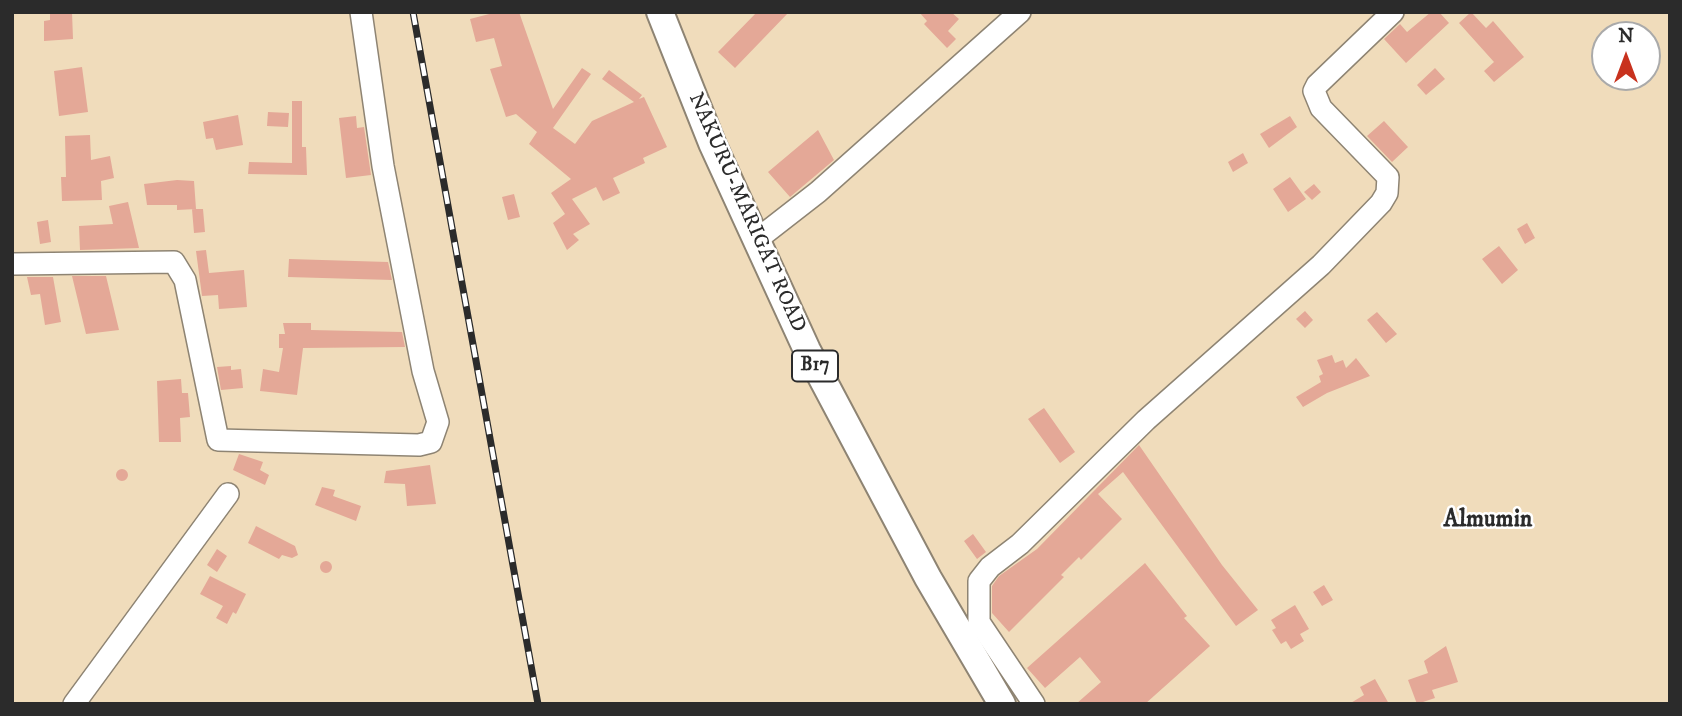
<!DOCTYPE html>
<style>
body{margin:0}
#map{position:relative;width:1682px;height:716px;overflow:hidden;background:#f0dcbb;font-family:"IM FELL DW Pica",serif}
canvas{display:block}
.frame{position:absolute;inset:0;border:14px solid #2b2b2b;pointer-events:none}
.north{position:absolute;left:1591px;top:21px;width:70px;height:70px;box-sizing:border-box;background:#fff;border:2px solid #aaa;border-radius:50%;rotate:0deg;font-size:19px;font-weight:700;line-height:28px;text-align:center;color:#2b2b2b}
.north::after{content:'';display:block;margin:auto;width:24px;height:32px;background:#c8321e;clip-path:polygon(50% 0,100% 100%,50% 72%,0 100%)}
</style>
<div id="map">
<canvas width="1682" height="716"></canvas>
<div class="frame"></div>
<div class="north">N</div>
</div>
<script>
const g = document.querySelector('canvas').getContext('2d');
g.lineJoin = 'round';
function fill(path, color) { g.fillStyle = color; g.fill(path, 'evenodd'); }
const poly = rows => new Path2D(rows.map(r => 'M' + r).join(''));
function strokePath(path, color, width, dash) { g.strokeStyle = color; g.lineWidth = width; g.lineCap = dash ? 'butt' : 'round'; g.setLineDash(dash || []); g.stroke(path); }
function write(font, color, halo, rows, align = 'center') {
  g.font = font + ' "IM FELL DW Pica",serif'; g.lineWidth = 5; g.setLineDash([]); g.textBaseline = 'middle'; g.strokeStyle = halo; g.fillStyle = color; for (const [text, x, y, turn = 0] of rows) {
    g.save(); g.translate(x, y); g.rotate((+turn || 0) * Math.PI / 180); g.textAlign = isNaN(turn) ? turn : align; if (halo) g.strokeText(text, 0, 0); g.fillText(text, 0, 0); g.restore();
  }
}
const building = poly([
 [50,12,72,12,73,39,44,41,44,21,50,20],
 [497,12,519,12,553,109,582,68,591,74,553,128,575,144,592,121,634,102,602,79,609,70,642,95,639,99,644,97,667,147,643,158,645,163,613,178,620,193,603,201,596,187,572,199,590,224,573,234,579,240,567,250,553,223,565,214,551,193,571,179,529,144,537,132,516,114,506,117,490,69,502,66,494,38,476,42,470,19],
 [757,12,789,12,735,68,718,52],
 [919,12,951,12,959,19,948,31,956,39,947,48,924,24,927,21],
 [1431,12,1439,12,1449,23,1406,63,1384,39,1400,24,1407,32],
 [1471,12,1486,28,1493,21,1524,57,1494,82,1484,71,1494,62,1459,23],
 [82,67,88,112,59,116,54,71],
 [1435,68,1445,79,1426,95,1417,85],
 [292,101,302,101,302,147,306,147,307,175,248,174,249,162,292,163],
 [268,112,289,113,288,127,267,126],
 [238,115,243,145,216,150,213,138,206,139,203,122],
 [356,116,357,128,364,127,371,175,346,178,339,118],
 [1290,116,1297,127,1269,148,1260,134],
 [1384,121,1408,147,1392,162,1367,136],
 [818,130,834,160,790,197,768,172],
 [90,135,91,160,110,156,114,178,101,181,102,200,62,201,61,177,66,177,65,136],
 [1243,153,1248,163,1233,172,1228,162],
 [1290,177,1306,199,1288,212,1273,189],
 [177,180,194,181,196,209,177,210,177,205,147,205,144,184],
 [1314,184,1321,192,1312,200,1304,192],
 [514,194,520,217,508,220,502,197],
 [128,202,139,248,80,250,79,226,113,224,109,206],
 [192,209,203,209,205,232,194,233],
 [48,220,51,242,40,244,37,222],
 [1527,223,1535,238,1525,244,1517,229],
 [1499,246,1518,270,1502,284,1482,259],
 [206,250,209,273,244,270,247,307,219,309,218,295,202,296,196,251],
 [289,259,388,262,392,280,288,277],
 [72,276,106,276,119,330,86,334],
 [27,277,53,277,61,322,45,325,40,294,31,295],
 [1305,311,1313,320,1305,328,1296,319],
 [1377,312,1397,334,1386,343,1367,320],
 [283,323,311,323,311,330,402,332,405,347,303,348,297,395,260,391,263,369,279,372,283,348,279,348,279,334,285,334],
 [1332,355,1335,363,1343,360,1346,368,1356,358,1370,376,1327,393,1303,407,1296,397,1321,382,1319,376,1323,374,1317,360],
 [231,366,231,370,241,369,243,388,221,390,217,367],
 [181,379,182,393,188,393,190,417,180,418,181,442,159,442,157,381],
 [1044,408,1075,452,1060,463,1028,419],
 [1139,445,1222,565,1258,610,1236,626,1123,472,1098,494,1122,519,1081,560,1079,557,1061,575,1064,577,1009,632,992,613,992,586,999,576,1037,549],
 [239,454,263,462,260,470,269,475,265,485,233,470],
 [430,465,436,504,407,506,405,484,384,483,386,471],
 '116 475a6 6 0 1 1 12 0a6 6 0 1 1-12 0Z',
 [322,487,335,490,333,496,361,506,356,521,315,505],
 [256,526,295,546,298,555,292,558,282,555,279,559,248,543],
 [973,534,986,552,977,559,964,541],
 [217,549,227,556,217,572,207,565],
 '320 567a6 6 0 1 1 12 0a6 6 0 1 1-12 0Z',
 [1145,563,1187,616,1184,618,1210,646,1145,704,1076,704,1101,682,1080,657,1045,688,1027,668],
 [210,576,246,594,236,614,233,612,227,624,216,618,223,606,200,594],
 [1324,585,1333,600,1322,606,1313,592],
 [1295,605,1309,629,1300,634,1304,641,1291,649,1286,641,1281,644,1272,630,1276,628,1271,620],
 [1446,646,1458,682,1432,690,1435,698,1417,704,1408,680,1428,673,1424,661],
 [1375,679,1389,704,1349,704,1364,695,1360,687]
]);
const minor = poly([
 [755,241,818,192,1020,12],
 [12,264,174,262,185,280,218,440,419,445,431,442,438,422,423,371,383,166,361,12],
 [74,704,228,494],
 [1034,704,979,622,979,581,990,567,1020,544,1146,420,1321,265,1381,203,1387,193,1388,177,1321,108,1314,91,1317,85,1393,12]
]);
const major = poly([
 [660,12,712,143,807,350,928,578,1002,704]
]);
const rail = poly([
 [413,12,538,704]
]);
const shields = [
 [815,366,46]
];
const shieldNames = [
 ["B17",815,366]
];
const streetNames = [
 ["NAKURU-MARIGAT ROAD",746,213,66]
];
const quarterNames = [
 ["Almumin",1488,521]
];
fill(building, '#e4a897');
strokePath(minor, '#8e8473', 24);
strokePath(major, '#8e8473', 30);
strokePath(minor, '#fff', 21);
strokePath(major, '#fff', 26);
strokePath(rail, '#2b2b2b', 7);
strokePath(rail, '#fff', 4.5, [13]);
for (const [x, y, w] of shields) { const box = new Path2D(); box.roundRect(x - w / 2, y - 15.5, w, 31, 5); g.fillStyle = '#fff'; g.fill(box); strokePath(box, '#2b2b2b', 2); }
write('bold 19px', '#2b2b2b', null, shieldNames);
write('21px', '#2b2b2b', '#fff', streetNames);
write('bold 24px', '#2b2b2b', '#fff', quarterNames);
</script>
